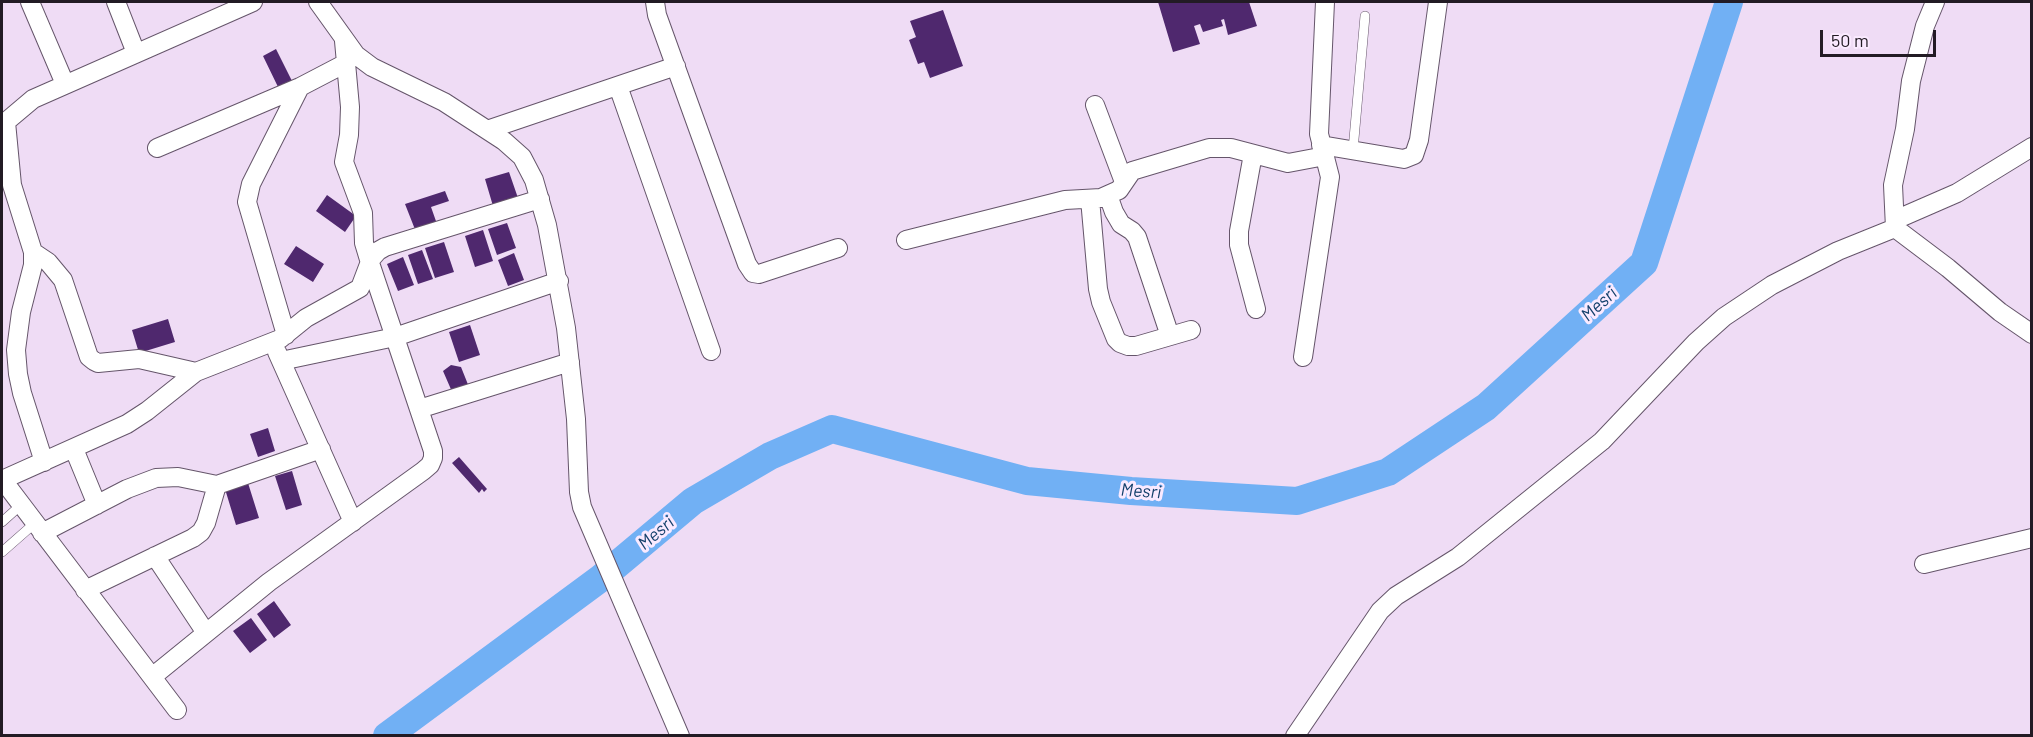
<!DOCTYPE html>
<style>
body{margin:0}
#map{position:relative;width:2033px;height:737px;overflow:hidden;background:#efdcf5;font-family:Barlow,sans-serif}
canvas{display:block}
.frame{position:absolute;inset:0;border:3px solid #221b24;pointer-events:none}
.scale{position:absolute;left:1820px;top:30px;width:116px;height:27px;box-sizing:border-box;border:3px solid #221b24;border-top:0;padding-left:8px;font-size:18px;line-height:21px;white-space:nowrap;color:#221b24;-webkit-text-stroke:4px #faeaff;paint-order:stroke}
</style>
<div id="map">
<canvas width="2033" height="737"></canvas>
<div class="frame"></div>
<div class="scale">50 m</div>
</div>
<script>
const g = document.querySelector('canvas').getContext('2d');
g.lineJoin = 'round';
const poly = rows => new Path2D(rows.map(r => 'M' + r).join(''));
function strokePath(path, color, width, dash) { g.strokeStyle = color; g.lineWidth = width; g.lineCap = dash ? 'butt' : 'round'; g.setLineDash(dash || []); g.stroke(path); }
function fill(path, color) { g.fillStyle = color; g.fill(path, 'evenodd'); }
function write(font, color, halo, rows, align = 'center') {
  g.font = font + ' Barlow,sans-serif'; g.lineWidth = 6; g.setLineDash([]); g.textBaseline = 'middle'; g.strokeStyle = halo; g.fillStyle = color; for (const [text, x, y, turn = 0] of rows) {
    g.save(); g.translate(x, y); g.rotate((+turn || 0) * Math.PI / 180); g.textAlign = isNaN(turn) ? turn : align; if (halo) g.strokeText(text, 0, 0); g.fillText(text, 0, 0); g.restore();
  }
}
const river = poly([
 [387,736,601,578,693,501,770,456,832,429,1027,481,1131,491,1297,501,1388,472,1486,407,1644,263,1729,2]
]);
const building = poly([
 [1158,2,1249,2,1257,26,1228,35,1224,19,1221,20,1223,26,1203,32,1200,24,1194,26,1200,44,1173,52],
 [943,10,963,66,930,78,924,62,918,64,909,40,916,37,910,21],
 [276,49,293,83,279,89,263,56],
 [509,172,518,198,493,206,485,179],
 [445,191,449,201,431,207,437,224,416,232,405,204],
 [327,195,356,216,345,232,316,211],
 [507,223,516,248,497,255,488,229],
 [483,230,493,261,475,267,465,236],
 [444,242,454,272,435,278,425,248],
 [296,246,324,264,313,282,284,264],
 [422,250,433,279,418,284,408,255],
 [514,253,524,280,508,286,498,260],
 [403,257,414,285,398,291,387,264],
 [168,319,175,342,139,353,132,330],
 [470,325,480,355,459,362,449,332],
 [451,365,461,367,469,387,453,394,443,371],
 [268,428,275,451,258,457,250,434],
 [459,457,487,489,484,492,482,489,479,493,452,463],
 [292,471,302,505,286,510,275,476],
 [248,483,259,518,236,525,225,489],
 [274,601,291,625,274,638,257,614],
 [251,618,267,640,250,653,233,631]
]);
const service = poly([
 [1353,150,1365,16],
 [2,522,21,505],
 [2,552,35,523]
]);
const minor = poly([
 [30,2,65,84],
 [116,2,136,53],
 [318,2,356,55,372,67,444,102,504,141,522,157,534,180,547,225,566,328,576,419,579,492,582,507,680,736],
 [655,2,657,15,747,264,753,273,759,274,838,248],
 [1935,2,1925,26,1911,81,1905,129,1893,185,1895,228,1948,268,2000,312,2032,334],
 [618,86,711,351],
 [1095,105,1124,182],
 [6,122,12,185,33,252,33,265,21,312,16,350,18,374,22,393,44,462],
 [2,125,33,99,253,2],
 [487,130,676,66],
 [1321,145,1404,159,1414,155,1419,140,1438,2],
 [157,148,300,87,346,63],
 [1253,154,1239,231,1239,245,1256,309],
 [1108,195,1114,212,1121,224,1132,231,1137,237,1170,336],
 [1090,199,1098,289,1101,302,1116,339,1120,343,1128,346,1136,346,1191,330],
 [1895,220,1957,193,2032,147],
 [906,240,1065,200,1101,198,1119,190,1132,171,1209,148,1231,148,1288,163,1325,156],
 [33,252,48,262,63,280,89,357,94,361,98,363,139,359,196,372],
 [286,335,247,202,251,184,300,87],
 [277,352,353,522],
 [1303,357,1330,177,1319,134,1325,2],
 [281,361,395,337,559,281],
 [419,409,570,362],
 [74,449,97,505],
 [2,479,177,710],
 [2,480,127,424,147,411,196,372,280,339,306,318,360,288,371,259,378,251,385,247,540,199],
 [42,533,127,489,156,478,178,477,217,485,321,449],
 [155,556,206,633],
 [1924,564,2032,538],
 [85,590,193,538,201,532,206,523,217,485],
 [152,677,269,582,423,471,430,465,433,458,433,451,370,263,364,243,363,213,344,162,349,135,350,107,344,41],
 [1295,736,1380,611,1396,596,1458,557,1602,441,1696,342,1724,317,1772,285,1838,251,1895,228]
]);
const waterNames = [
 ["Mesri",1599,304,-42],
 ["Mesri",1141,491,4],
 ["Mesri",656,533,-40]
];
strokePath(river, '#71b0f4', 28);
fill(building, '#4f286e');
strokePath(service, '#65556a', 10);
strokePath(minor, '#65556a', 20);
strokePath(service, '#fff', 9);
strokePath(minor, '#fff', 18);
write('italic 18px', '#14406c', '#faeaff', waterNames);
</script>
